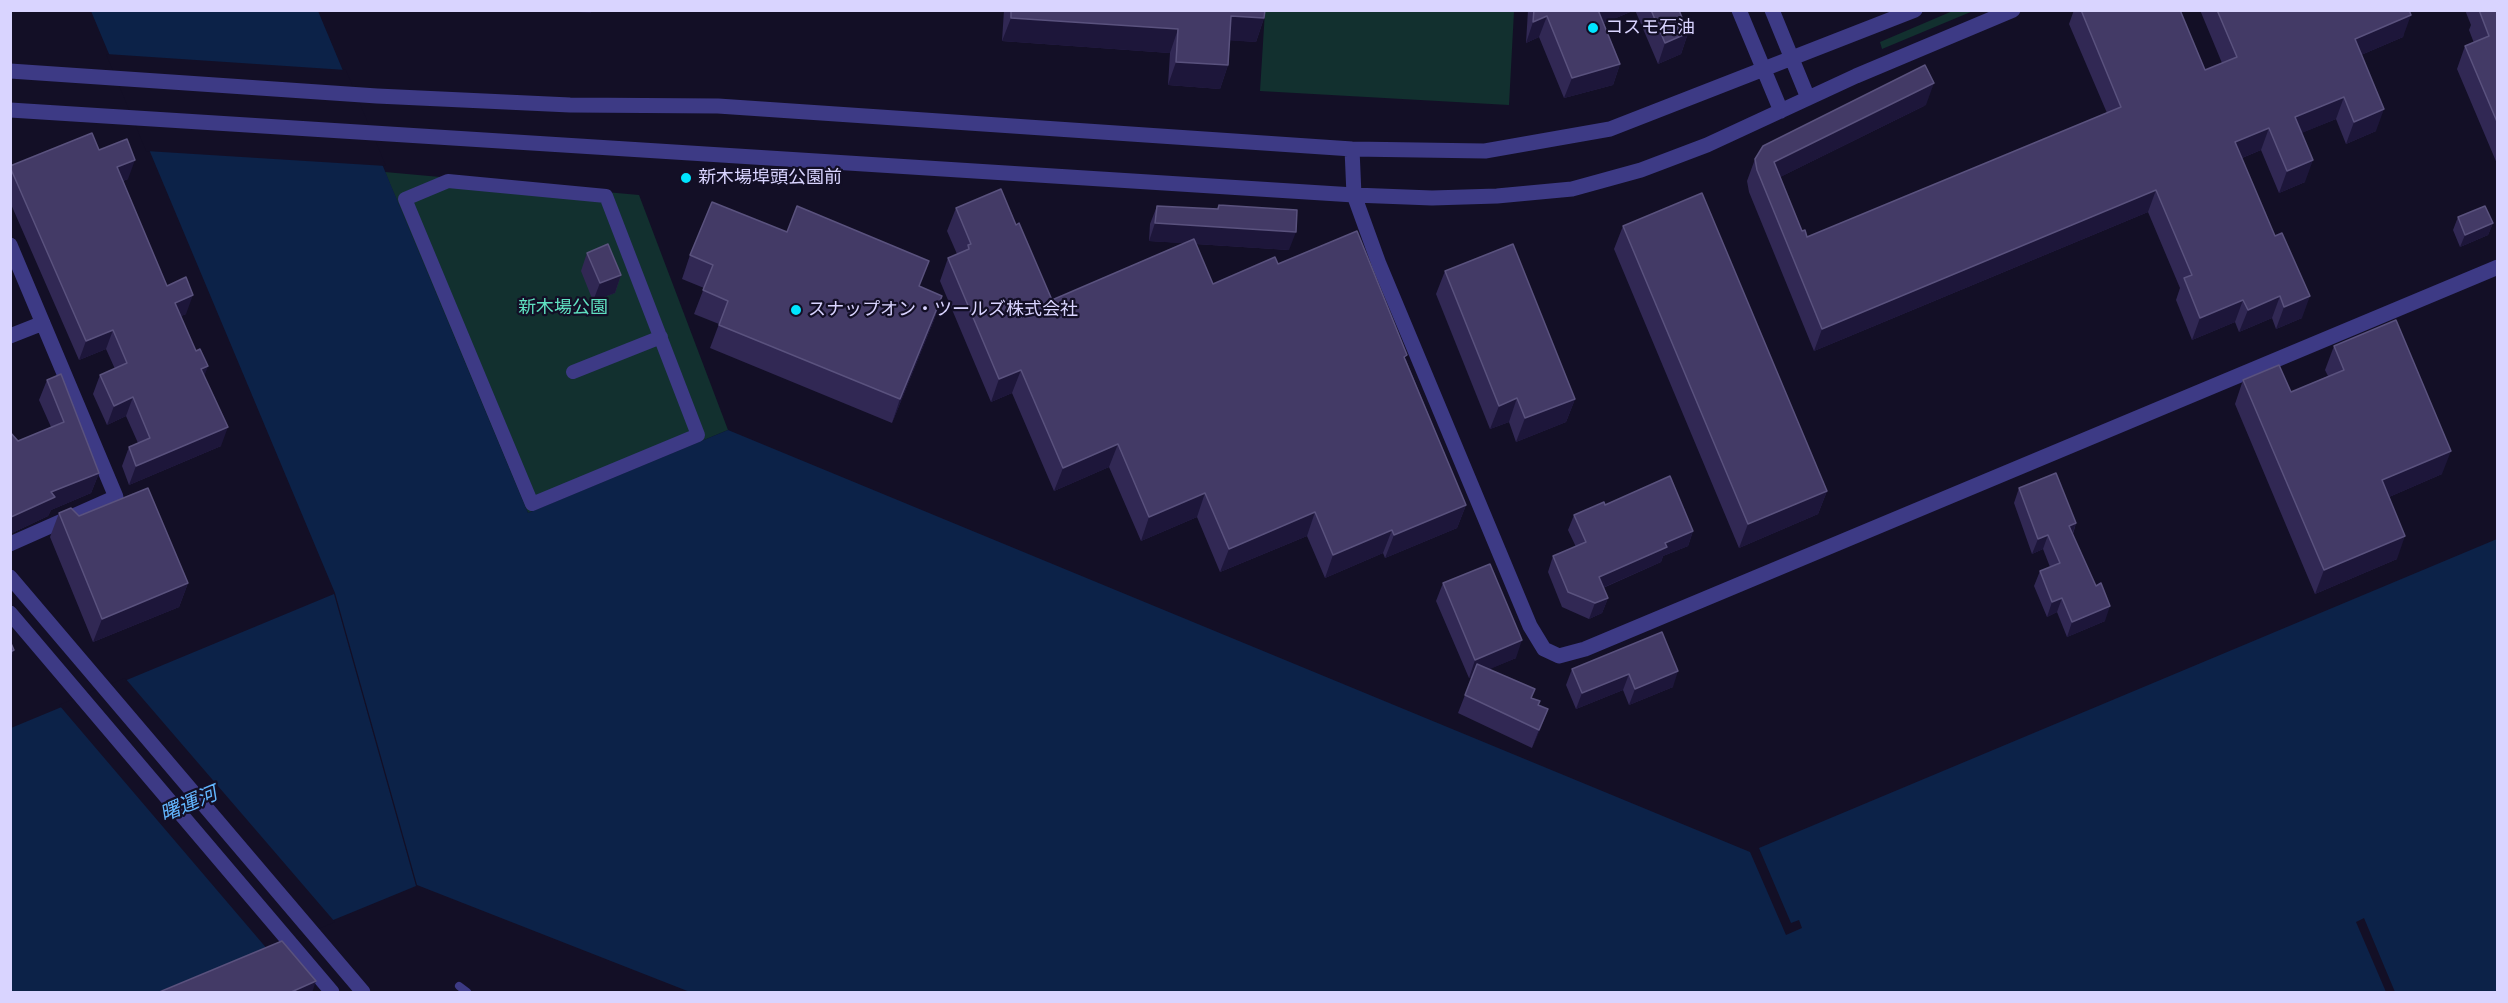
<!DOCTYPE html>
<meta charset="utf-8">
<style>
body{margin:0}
#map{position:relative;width:2508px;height:1003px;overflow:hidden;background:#130f26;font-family:"Varela Round",sans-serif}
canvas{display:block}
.frame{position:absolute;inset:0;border:12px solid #d9d4ff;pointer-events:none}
</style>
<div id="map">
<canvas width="2508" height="1003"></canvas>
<div class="frame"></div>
</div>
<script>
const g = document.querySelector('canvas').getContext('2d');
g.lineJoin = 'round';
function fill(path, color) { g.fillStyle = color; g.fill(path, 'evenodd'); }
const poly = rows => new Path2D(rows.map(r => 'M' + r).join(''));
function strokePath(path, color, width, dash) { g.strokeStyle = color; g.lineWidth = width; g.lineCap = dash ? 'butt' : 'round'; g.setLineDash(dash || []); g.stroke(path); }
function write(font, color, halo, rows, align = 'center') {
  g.font = font + ' "Varela Round","Noto Sans JP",sans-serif'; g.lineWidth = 4.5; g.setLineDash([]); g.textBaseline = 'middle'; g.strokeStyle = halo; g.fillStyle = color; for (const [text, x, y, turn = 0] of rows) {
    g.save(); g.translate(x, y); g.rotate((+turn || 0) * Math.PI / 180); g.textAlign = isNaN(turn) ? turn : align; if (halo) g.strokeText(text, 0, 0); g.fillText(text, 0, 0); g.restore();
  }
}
const green = poly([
 [1955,10,1973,11,1882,49,1880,42],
 [1265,11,1514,11,1509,105,1260,91],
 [385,172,639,195,728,430,528,513]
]);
const water = poly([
 [91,11,318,11,528,513,728,430,1750,852,1786,935,1802,928,1799,920,1791,923,1759,848,2497,539,2497,992,690,992,417,885,335,593],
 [334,594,416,886,158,992,11,992,11,728]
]);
const pier = poly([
 [106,54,346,70,386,166,146,151],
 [125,678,335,922,268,950,59,705],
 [2364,918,2395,992,2386,992,2356,922]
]);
const service = poly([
 [459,986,467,992]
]);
const pedestrian = poly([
 [448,181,606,196,698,435,532,504,405,199,448,181],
 [573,372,661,337]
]);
const minor = poly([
 [10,245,116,497,10,544],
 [10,336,43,323]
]);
const tertiary = poly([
 [1739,10,1781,111],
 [1772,10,1808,98],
 [10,71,377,96,570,105,718,106,1352,149,1485,151,1610,129,1915,10],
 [10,110,1354,195,1432,198,1497,196,1572,189,1641,170,1707,145,1856,76,2013,10],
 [1352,149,1354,195,1379,264,1530,626,1544,649,1559,656,1585,649,2498,267],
 [10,577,363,992],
 [10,613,332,992]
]);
const wall = poly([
 [1004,10,1265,10,1264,18,1256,42,1230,40,1228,65,1220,89,1168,85,1170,53,1002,41],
 [1528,10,1635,10,1604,23,1620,64,1613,85,1564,98,1539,37,1526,43],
 [1635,10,1679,10,1688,33,1681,54,1658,64],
 [2074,10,2180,10,2205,70,2222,63,2200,10,2409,10,2403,37,2361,55,2376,131,2346,144,2336,119,2301,133,2305,182,2279,193,2261,150,2242,158,2302,318,2276,329,2272,318,2239,332,2235,322,2192,340,2176,300,2180,288,2148,212,1814,351,1749,192,1747,181,1755,159,1926,105,1780,177,1802,231,1807,237,2107,113,2069,24],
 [2465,10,2498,10,2498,166,2457,69,2465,46,2474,43,2469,30,2471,25],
 [99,150,128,179,123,181,167,286,186,314,181,316,204,375,221,446,129,485,122,466,129,447,138,443,126,416,107,425,93,394,100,375,115,369,106,349,79,360,10,202,10,166],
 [1219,205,1289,250,1196,244,1213,284,1278,264,1406,360,1466,505,1457,528,1385,558,1383,553,1325,578,1307,536,1220,572,1197,517,1141,541,1109,467,1054,491,1012,393,991,402,940,281,948,258,957,254,947,231,956,208,1016,225,1052,300,1184,243,1149,241,1150,224,1157,206,1217,209],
 [2458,217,2493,223,2488,235,2460,247,2453,230],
 [1623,226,1827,491,1818,514,1739,548,1614,249],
 [587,253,621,275,615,293,593,301,581,271],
 [690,255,920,287,942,296,934,320,892,423,710,348,719,324,694,314,704,288,682,279],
 [1445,271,1575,399,1566,422,1516,442,1509,422,1490,429,1436,294],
 [2334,346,2442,474,2389,497,2397,559,2315,594,2235,404,2243,380,2291,392,2328,376,2325,370],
 [47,380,99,473,91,493,51,510,48,516,10,534,10,432,18,441,51,427,39,400],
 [2019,488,2076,523,2073,534,2105,621,2067,637,2057,612,2047,617,2034,586,2040,571,2050,567,2043,549,2032,554,2014,503],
 [1605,505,1693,531,1688,546,1663,556,1661,562,1603,588,1608,598,1602,613,1589,619,1562,607,1548,572,1553,556,1576,547,1568,530,1574,515],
 [59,513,79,516,188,583,179,607,93,642,50,537],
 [1443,583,1516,658,1489,669,1532,698,1538,705,1548,709,1532,748,1458,713,1472,677,1469,678,1436,601],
 [1662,632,1673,687,1629,705,1623,690,1576,709,1566,685,1572,669]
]);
const shadedWall = poly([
 [507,10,526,10,526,12],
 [549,10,592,10,591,13],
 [1597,10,1635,10,1590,29],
 [2411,15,2403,37,2347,61,2355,39],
 [1231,16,1264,18,1256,42,1222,40],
 [1547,16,1539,37,1526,43,1533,22],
 [1011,18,1178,29,1170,53,1002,41],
 [1688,33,1681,54,1658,64,1665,43],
 [1176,62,1228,65,1220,89,1168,85],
 [1620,64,1613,85,1564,98,1572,78],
 [1934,83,1926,105,1766,184,1774,162],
 [2344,97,2336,119,2287,139,2295,117],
 [2384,109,2376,131,2346,144,2354,122],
 [2269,128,2261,150,2227,164,2235,142],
 [135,160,128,179,110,186,117,167],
 [2313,160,2305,182,2279,193,2287,171],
 [2156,190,2148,212,1814,351,1822,329],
 [1155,223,1296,232,1289,250,1149,241],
 [2493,223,2488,235,2460,247,2465,235],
 [621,275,615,293,593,301,600,283],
 [193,295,186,314,168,322,175,303],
 [942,296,934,320,892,423,900,399],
 [2280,296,2272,318,2239,332,2248,310],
 [2310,296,2302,318,2276,329,2284,307],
 [2243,300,2235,322,2192,340,2200,318],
 [113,330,106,349,79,360,86,341],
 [208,366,201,385,201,369],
 [1021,370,1012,393,991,402,999,379],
 [133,397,126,416,107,425,114,406],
 [1517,398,1509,422,1490,429,1499,406],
 [1575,399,1566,422,1516,442,1525,418],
 [228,427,221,446,129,485,136,466],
 [1118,444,1109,467,1054,491,1063,468],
 [2451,451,2442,474,2373,504,2382,480],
 [99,473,91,493,51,510,48,516,10,534,11,517,51,492],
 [1827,491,1818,514,1739,548,1748,524],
 [1205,493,1197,517,1141,541,1149,517],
 [1466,505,1457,528,1385,558,1394,535],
 [1315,512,1307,536,1220,572,1229,549],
 [2076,523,2071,538,2069,526],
 [1392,530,1383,553,1325,578,1333,555],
 [1693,531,1688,546,1663,556,1661,562,1593,592,1599,577,1665,543],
 [2048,535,2043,549,2032,554,2038,539],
 [2405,536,2397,559,2315,594,2324,570],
 [188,583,179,607,93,642,102,619],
 [1608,598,1602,613,1589,619,1595,603],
 [2062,598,2057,612,2047,617,2052,602],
 [2110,606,2105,621,2067,637,2072,622],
 [1522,640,1516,658,1469,678,1475,660],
 [14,650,10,661,10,652],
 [1678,671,1673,687,1629,705,1635,689],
 [1629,674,1623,690,1576,709,1582,693],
 [1548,709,1541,728,1532,748,1539,730],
 [316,981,312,993,289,993]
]);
const building = poly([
 [1011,10,1265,10,1264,18,1231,16,1228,65,1176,62,1178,29,1011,18,1011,10],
 [1534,10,1598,10,1620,64,1572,78,1547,16,1533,22,1534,10],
 [1651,10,1679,10,1688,33,1665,43,1651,10],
 [2081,10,2180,10,2205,70,2237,57,2217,10,2409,10,2411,15,2355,39,2384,109,2354,122,2344,97,2295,117,2313,160,2287,171,2269,128,2235,142,2275,236,2282,233,2310,296,2284,307,2280,296,2248,310,2243,300,2200,318,2184,278,2192,275,2156,190,1822,329,1757,170,1755,159,1763,146,1925,65,1934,83,1774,162,1802,231,1805,230,1807,237,2121,107,2081,10],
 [2479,10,2498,10,2498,124,2465,46,2489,36,2479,10],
 [92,133,99,150,127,139,135,160,117,167,167,286,186,277,193,295,175,303,196,351,200,349,208,366,201,369,228,427,136,466,129,447,150,438,133,397,114,406,100,375,127,363,113,330,86,341,10,167,10,166,92,133],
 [1001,189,1016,225,1019,223,1052,300,1194,239,1213,284,1275,257,1278,264,1357,231,1407,355,1404,357,1466,505,1394,535,1392,530,1333,555,1315,512,1229,549,1205,493,1149,517,1118,444,1063,468,1021,370,999,379,948,258,969,249,968,245,971,244,956,208,1001,189],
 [1702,193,1827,491,1748,524,1623,226,1702,193],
 [712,202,787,232,797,206,929,261,919,286,942,296,900,399,719,325,728,301,703,290,713,265,690,255,712,202],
 [1219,205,1297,210,1296,232,1155,223,1157,206,1218,209,1219,205],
 [2485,206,2493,223,2465,235,2458,217,2485,206],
 [608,244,621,275,600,283,587,253,608,244],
 [1513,244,1575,399,1525,418,1517,398,1499,406,1445,271,1513,244],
 [2396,320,2451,451,2382,480,2405,536,2324,570,2243,380,2279,365,2291,392,2344,370,2334,346,2396,320],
 [61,374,99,473,51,492,55,497,11,517,10,432,18,441,64,422,47,380,61,374],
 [2056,473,2076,523,2069,526,2096,586,2101,583,2110,606,2072,622,2062,598,2052,602,2040,571,2060,563,2048,535,2038,539,2019,488,2056,473],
 [1670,476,1693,531,1665,543,1667,547,1599,577,1608,598,1595,603,1568,592,1553,556,1586,542,1574,515,1604,502,1605,505,1670,476],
 [148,488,188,583,102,619,59,513,71,508,79,516,148,488],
 [1490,564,1522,640,1475,660,1443,583,1490,564],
 [1662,632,1678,671,1635,689,1629,674,1582,693,1572,669,1662,632],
 [10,641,14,650,10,652,10,641],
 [1477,664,1535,689,1531,698,1540,701,1538,705,1548,709,1539,730,1465,695,1477,664],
 [282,941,316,981,289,993,157,993,282,941]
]);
const markers = [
 [1593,28,6,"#00e5ff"],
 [686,178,6,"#00e5ff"],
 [796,310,6,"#00e5ff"]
];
const poiNames = [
 ["コスモ石油",1605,28],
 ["新木場埠頭公園前",698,178],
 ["スナップオン・ツールズ株式会社",808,310]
];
const parkNames = [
 ["新木場公園",563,308]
];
const waterNames = [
 ["曙運河",189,805,-23]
];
fill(green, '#12302f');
fill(water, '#0c2248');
fill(pier, '#130f26');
strokePath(service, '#3d3a85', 8);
strokePath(pedestrian, '#3d3a85', 14);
strokePath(minor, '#3d3a85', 15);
strokePath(tertiary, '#3d3a85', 15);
fill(wall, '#312854');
fill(shadedWall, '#1d163a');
fill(building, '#433a66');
strokePath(building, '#5a527e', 1.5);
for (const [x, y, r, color] of markers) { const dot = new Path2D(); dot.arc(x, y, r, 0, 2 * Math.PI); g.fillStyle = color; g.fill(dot); strokePath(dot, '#130f26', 2); }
write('18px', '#d9d4ff', '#130f26', poiNames, 'left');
write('18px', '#5fe0c0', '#130f26', parkNames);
write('italic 20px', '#62b6ff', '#130f26', waterNames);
</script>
